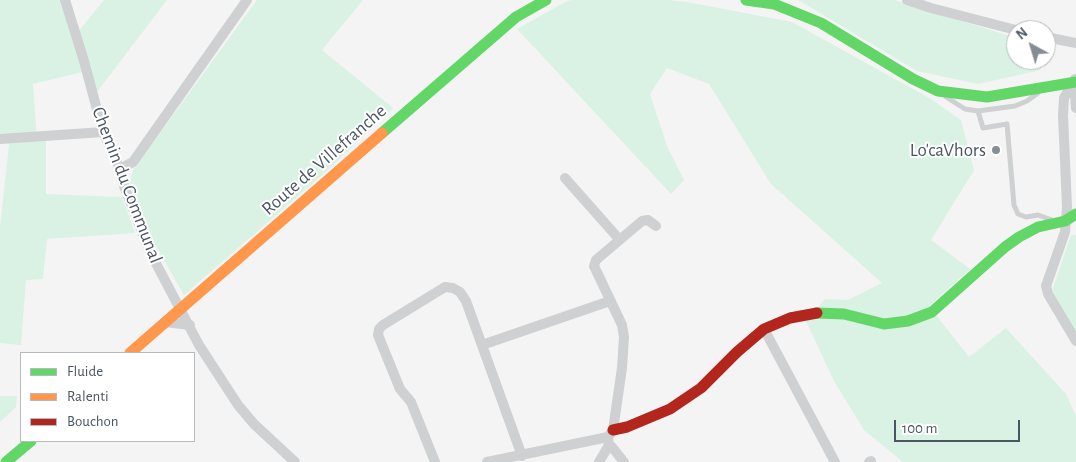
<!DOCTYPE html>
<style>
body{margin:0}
#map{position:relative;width:1076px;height:462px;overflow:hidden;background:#f4f4f4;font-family:"Alegreya Sans",sans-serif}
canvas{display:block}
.legend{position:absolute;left:20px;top:352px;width:175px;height:90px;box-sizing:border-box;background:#fff;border:1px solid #b7bbc0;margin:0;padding:6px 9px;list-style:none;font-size:15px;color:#4a5661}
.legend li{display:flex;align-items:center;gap:10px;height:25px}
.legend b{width:25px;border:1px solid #b7bbc0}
.north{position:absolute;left:1006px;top:20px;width:50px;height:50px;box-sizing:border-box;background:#fff;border:1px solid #b7bbc0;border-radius:50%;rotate:321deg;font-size:14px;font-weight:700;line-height:20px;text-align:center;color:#4a5661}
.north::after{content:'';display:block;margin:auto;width:18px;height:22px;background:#868d94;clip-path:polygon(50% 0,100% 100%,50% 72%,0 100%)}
.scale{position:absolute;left:894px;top:420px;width:126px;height:22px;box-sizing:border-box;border:2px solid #4a5661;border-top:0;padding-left:6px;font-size:15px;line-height:18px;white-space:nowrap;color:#4a5661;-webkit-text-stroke:4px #fff;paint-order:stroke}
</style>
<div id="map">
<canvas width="1076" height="462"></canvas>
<ul class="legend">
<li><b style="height:6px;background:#63d668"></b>Fluide</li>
<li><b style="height:6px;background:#ff974d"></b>Ralenti</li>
<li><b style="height:6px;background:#b3261e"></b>Bouchon</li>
</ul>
<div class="north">N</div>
<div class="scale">100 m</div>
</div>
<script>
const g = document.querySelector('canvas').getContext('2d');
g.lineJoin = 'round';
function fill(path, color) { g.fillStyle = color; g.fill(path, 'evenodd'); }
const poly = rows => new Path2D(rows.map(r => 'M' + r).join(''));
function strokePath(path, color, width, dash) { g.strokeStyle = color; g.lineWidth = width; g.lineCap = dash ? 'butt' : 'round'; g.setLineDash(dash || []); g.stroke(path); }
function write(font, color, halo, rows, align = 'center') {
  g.font = font + ' "Alegreya Sans",sans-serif'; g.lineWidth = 4; g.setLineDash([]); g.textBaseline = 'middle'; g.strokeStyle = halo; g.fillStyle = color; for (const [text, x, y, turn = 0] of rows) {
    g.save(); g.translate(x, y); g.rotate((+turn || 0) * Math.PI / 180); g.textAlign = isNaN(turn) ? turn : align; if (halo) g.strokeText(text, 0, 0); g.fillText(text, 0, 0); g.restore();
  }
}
const green = poly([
 [0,0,60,0,72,39,104,0,167,0,97,92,91,70,33,84,37,141,46,141,46,194,122,197,135,233,47,239,43,279,26,280,21,345,0,343,0,227,10,136,0,137],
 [257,0,363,0,322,50,393,108,328,170,184,295,148,232,133,198,130,182,133,170],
 [572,0,668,0,687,2,792,22,931,99,961,120,974,170,931,240,970,269,929,306,969,357,1006,328,1066,394,1076,416,1076,462,903,462,864,430,834,381,806,321,825,299,848,300,882,283,771,184,709,84,667,68,650,94,667,146,684,180,671,194,517,29,567,1],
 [798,0,894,0,1016,38,1016,60,1034,60,1041,70,978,84,917,71],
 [1071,235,1076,235,1076,334,1052,291],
 [0,396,17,396,16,407,0,422]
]);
const lane = poly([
 [946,97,965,109,978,111,1015,106,1027,101,1038,93],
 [978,111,983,128,1007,124,1014,205,1018,214,1026,217,1038,215,1052,220]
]);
const street = poly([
 [65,0,84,61,103,132,120,169,124,186,150,252,199,345,238,405,254,424,295,462],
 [907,0,931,8,1016,30],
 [1046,37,1076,43],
 [1075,79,1064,98,1063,115,1067,207,1065,232,1046,286,1048,294,1076,341],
 [1074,83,1076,108],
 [0,139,103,132],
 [120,169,133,162,247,0],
 [565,178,619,239],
 [165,322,190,325],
 [764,329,835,462],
 [482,345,610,301],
 [608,437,613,430,622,368,624,337,622,325,594,266,596,260,642,221,648,220,656,226],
 [609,445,612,447,624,462],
 [435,462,411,402,400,389,378,335,379,329,383,325,445,287,453,288,460,292,466,301,522,456],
 [487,462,608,437],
 [599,462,609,445,608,437],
 [869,462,871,461]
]);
const fast = poly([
 [746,0,774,4,821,23,913,79,938,91,987,97,1076,82],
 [382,133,516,17,546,0],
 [817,313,844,314,884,324,908,321,932,312,1005,247,1019,237,1038,227,1065,221,1076,214],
 [6,462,31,441]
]);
const slow = poly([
 [130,353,382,133]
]);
const jam = poly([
 [613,430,627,427,670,409,701,388,737,352,764,329,790,318,817,313]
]);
const markers = [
 [996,150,5,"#868d94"]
];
const poiNames = [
 ["Lo'caVhors",986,150]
];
const streetNames = [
 ["Route de Villefranche",324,160,-41],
 ["Chemin du Communal",127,185,69]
];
fill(green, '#d9f2e3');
strokePath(lane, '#ced0d2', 5);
strokePath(street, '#ced0d2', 10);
strokePath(fast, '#63d668', 11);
strokePath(slow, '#ff974d', 11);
strokePath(jam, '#b3261e', 11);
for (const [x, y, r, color] of markers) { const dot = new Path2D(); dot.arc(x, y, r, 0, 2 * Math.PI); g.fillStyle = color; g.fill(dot); strokePath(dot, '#fff', 2); }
write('19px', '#4a5661', '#fff', poiNames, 'right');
write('19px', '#4a5661', '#fff', streetNames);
</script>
